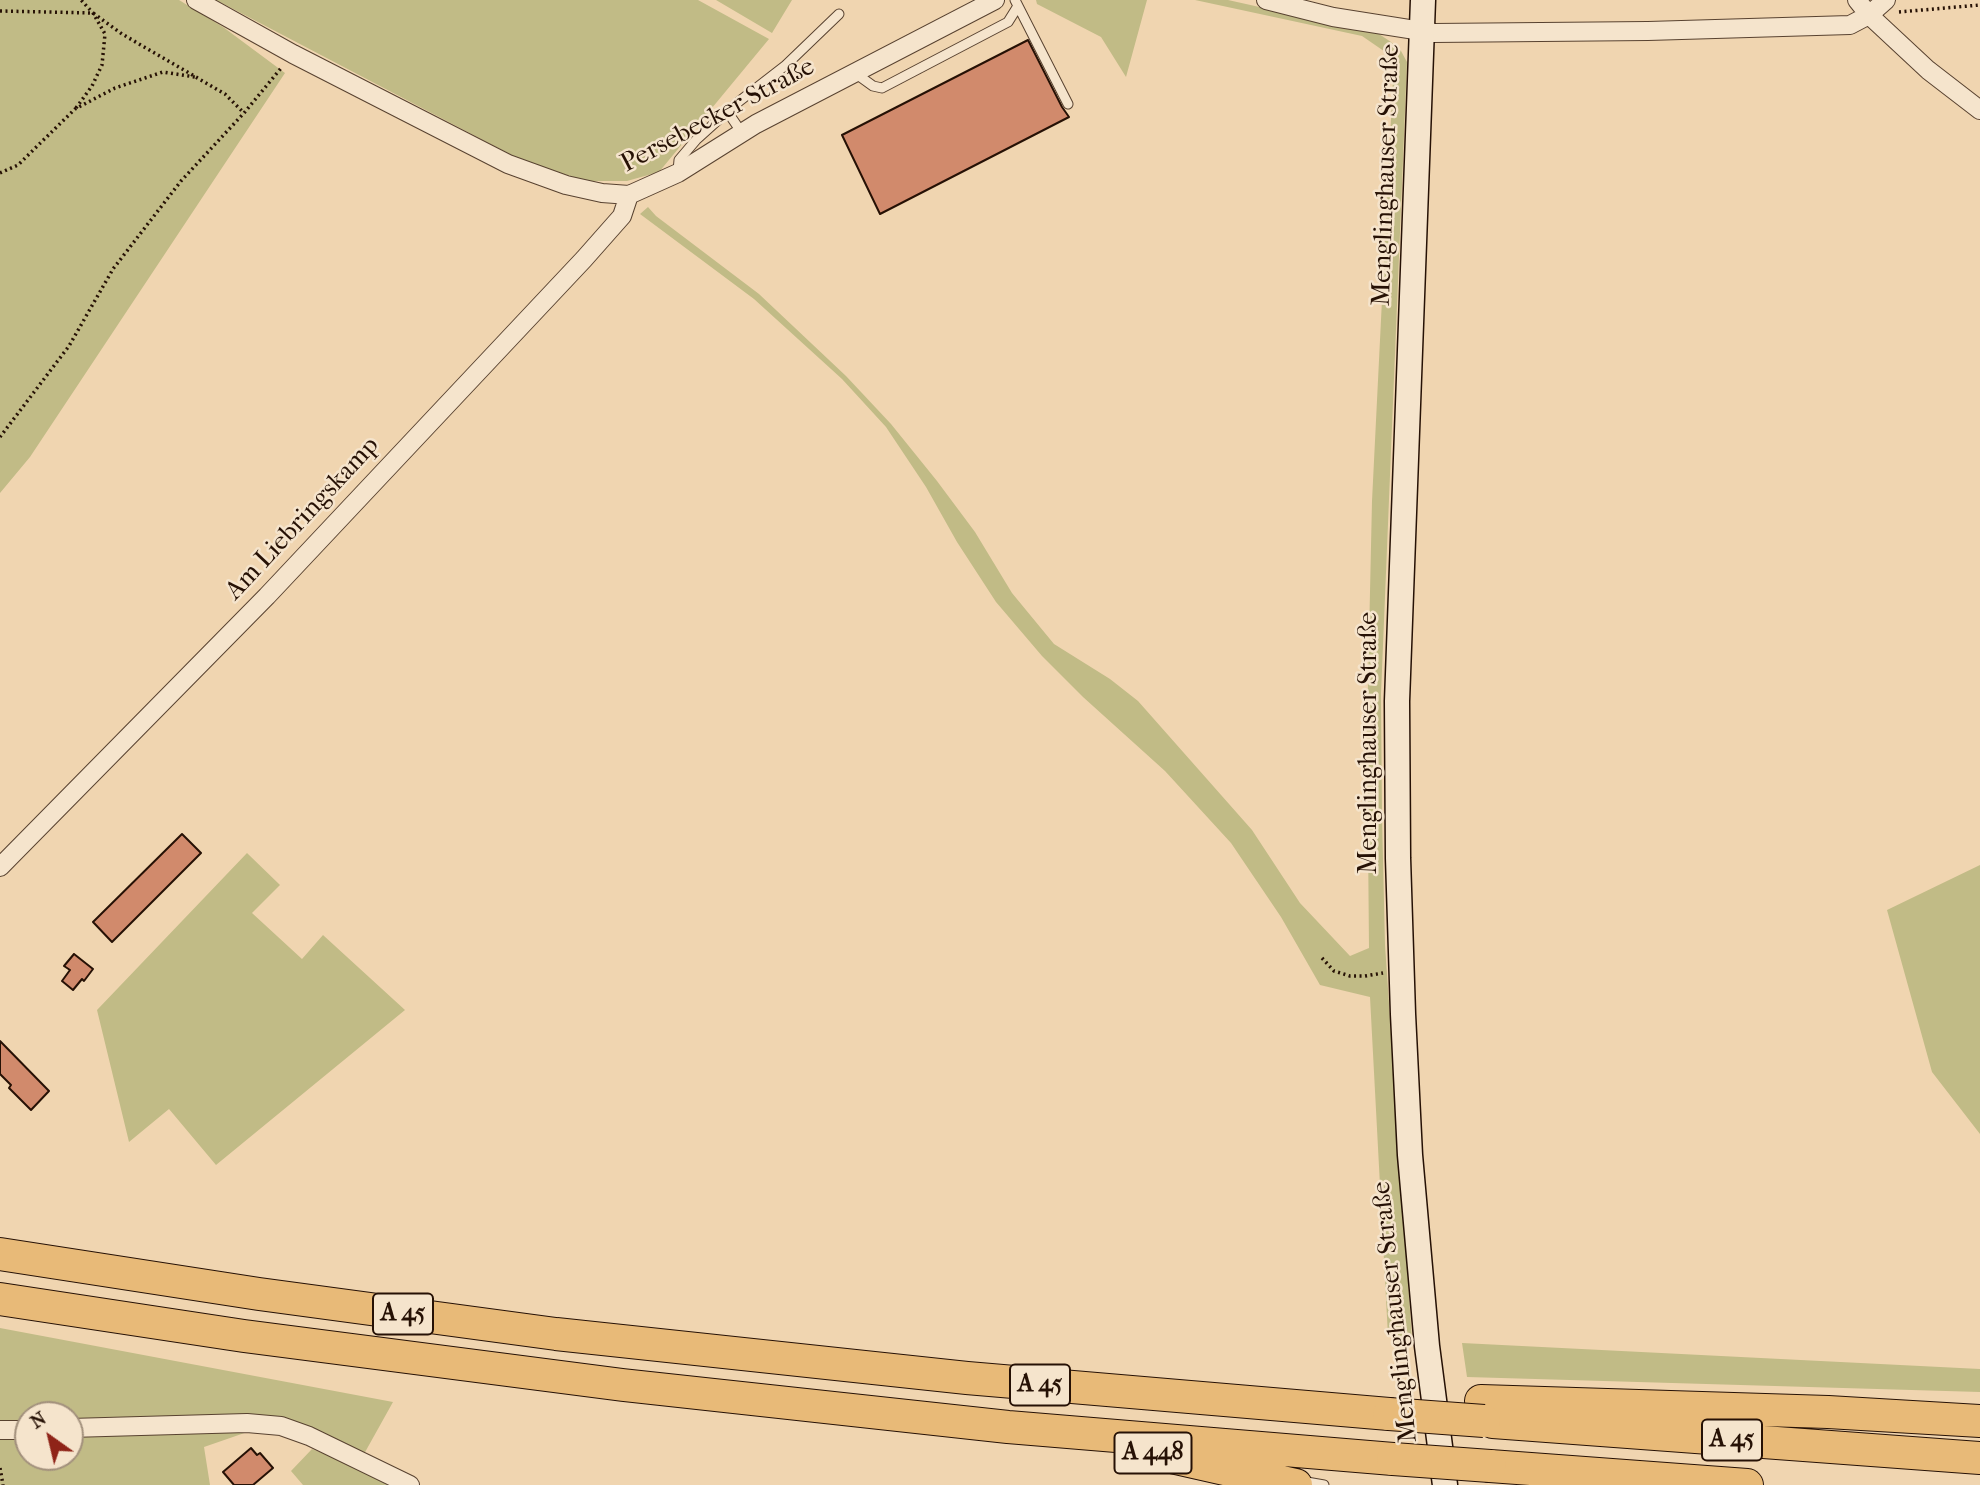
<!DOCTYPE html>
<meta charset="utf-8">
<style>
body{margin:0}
#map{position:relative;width:1980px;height:1485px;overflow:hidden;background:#f0d5b0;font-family:"IM FELL French Canon",serif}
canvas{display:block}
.north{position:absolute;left:14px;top:1401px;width:70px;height:70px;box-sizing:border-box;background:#f5e4cc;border:2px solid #a2907c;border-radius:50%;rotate:326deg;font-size:19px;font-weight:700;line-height:28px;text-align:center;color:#261105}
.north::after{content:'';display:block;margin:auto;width:24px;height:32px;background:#8f2418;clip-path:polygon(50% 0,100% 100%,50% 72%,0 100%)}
</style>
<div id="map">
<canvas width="1980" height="1485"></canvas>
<div class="north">N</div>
</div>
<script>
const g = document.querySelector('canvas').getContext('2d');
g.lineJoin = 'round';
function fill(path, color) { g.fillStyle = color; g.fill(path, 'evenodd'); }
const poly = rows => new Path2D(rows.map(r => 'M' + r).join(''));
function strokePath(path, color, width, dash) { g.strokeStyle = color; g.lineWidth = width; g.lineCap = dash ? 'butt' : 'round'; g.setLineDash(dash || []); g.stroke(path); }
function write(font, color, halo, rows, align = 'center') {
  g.font = font + ' "IM FELL French Canon",serif'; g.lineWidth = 5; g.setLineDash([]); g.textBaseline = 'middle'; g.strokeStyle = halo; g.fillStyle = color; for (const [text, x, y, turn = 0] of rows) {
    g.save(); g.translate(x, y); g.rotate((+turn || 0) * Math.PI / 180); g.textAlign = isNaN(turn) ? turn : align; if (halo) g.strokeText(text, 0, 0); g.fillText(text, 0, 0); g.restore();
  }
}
const green = poly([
 [0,0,179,0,223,27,285,73,30,457,0,493],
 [216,0,698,0,769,39,659,172,627,181,586,181,523,161],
 [716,0,792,0,772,33],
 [1036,0,1147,0,1126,77,1101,37,1037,4],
 [1195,0,1228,0,1367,31,1379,34,1391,42,1401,51,1407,62,1381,694,1382,816,1385,945,1412,1340,1388,1336,1370,997,1320,985,1281,917,1231,843,1165,771,1083,697,1042,656,996,602,957,542,926,487,886,427,842,379,754,299,640,214,648,207,656,216,759,294,846,376,891,424,937,481,975,532,1012,593,1054,644,1110,679,1138,701,1252,830,1300,903,1350,956,1369,948,1367,728,1372,501,1394,58,1362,36],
 [247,853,280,885,252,913,302,959,323,935,405,1010,216,1165,169,1109,129,1142,97,1010],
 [1980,865,1980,1134,1932,1072,1887,910],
 [0,1328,393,1402,364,1454,282,1420,204,1447,210,1485,0,1485],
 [28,1415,70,1415,70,1457,28,1457],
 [1462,1343,1980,1369,1980,1392,1467,1377],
 [312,1449,371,1472,394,1485,303,1485,291,1471]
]);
const building = poly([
 [1028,40,1062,107,1069,117,880,214,842,135,1028,40],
 [182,834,201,853,112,942,93,922,182,834],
 [74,954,93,969,84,981,82,979,73,990,62,981,70,970,64,966,74,954],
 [0,1041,49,1091,31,1110,9,1088,11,1085,0,1074,0,1041],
 [251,1448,257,1455,260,1453,273,1468,253,1485,234,1485,223,1472,251,1448]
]);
const path = poly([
 [0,11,93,13,122,34,225,94,244,113],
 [1899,12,1980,5],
 [76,108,92,86,102,65,105,34,93,13,81,0],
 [0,173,18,165,75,109,115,88,163,72,195,77],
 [0,437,69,346,113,269,181,181,244,113,282,67],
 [1322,958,1334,971,1350,976,1365,976,1383,973],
 [0,1468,3,1485]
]);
const lane = poly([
 [1015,0,1068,104],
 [855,73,873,86,882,88,1008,22,1018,6],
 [727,111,742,133],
 [678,171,679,160,696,140,737,103,786,65,839,14],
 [1301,1481,1324,1485]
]);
const street = poly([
 [196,0,293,54,508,164,566,185,602,193,629,195,678,173,756,124,995,0],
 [1266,0,1333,17,1434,33,1648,31,1850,25,1869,15,1886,0],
 [1857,0,1869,15,1928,70,1980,110],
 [0,867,267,596,584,259,622,216,629,195],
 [70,1428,247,1423,281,1426,309,1436,410,1485],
 [0,1430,28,1430]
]);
const secondary = poly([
 [1423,0,1397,701,1398,858,1403,1014,1410,1155,1427,1346,1445,1485]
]);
const highway = poly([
 [0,1254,259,1294,556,1334,967,1378,1389,1414],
 [0,1299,244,1336,623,1385,1008,1427,1393,1459],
 [1481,1401,1828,1412,1980,1421],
 [1493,1422,1980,1458],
 [1171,1457,1296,1485],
 [1490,1466,1747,1485]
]);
const highwayBridge = poly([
 [1389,1414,1484,1421],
 [1393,1459,1490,1466]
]);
const shields = [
 [403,1314,60],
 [1040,1385,60],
 [1732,1440,60],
 [1153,1453,77]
];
const shieldNames = [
 ["A 45",403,1314],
 ["A 45",1040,1385],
 ["A 45",1732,1440],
 ["A 448",1153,1453]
];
const streetNames = [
 ["Persebecker Straße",718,116,-28],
 ["Menglinghauser Straße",1387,175,-88],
 ["Am Liebringskamp",303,519,-47],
 ["Menglinghauser Straße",1370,743,-90],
 ["Menglinghauser Straße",1396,1312,-96]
];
fill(green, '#c1bb86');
fill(building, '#d18a6c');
strokePath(building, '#261105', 2);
strokePath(lane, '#584230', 11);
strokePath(street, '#584230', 20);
strokePath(secondary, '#261105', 27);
strokePath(highway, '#261105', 34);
strokePath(path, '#261105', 3.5, [2, 3.5]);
strokePath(lane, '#f5e4cc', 9);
strokePath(street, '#f5e4cc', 18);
strokePath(secondary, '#f5e4cc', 24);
strokePath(highway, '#e8ba78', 32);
strokePath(highwayBridge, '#261105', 34, []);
strokePath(highwayBridge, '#e8ba78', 32);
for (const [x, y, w] of shields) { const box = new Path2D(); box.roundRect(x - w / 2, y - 20.5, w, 41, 5); g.fillStyle = '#f5e4cc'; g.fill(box); strokePath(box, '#261105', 2); }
write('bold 24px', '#261105', null, shieldNames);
write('26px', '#261105', '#f5e4cc', streetNames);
</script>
